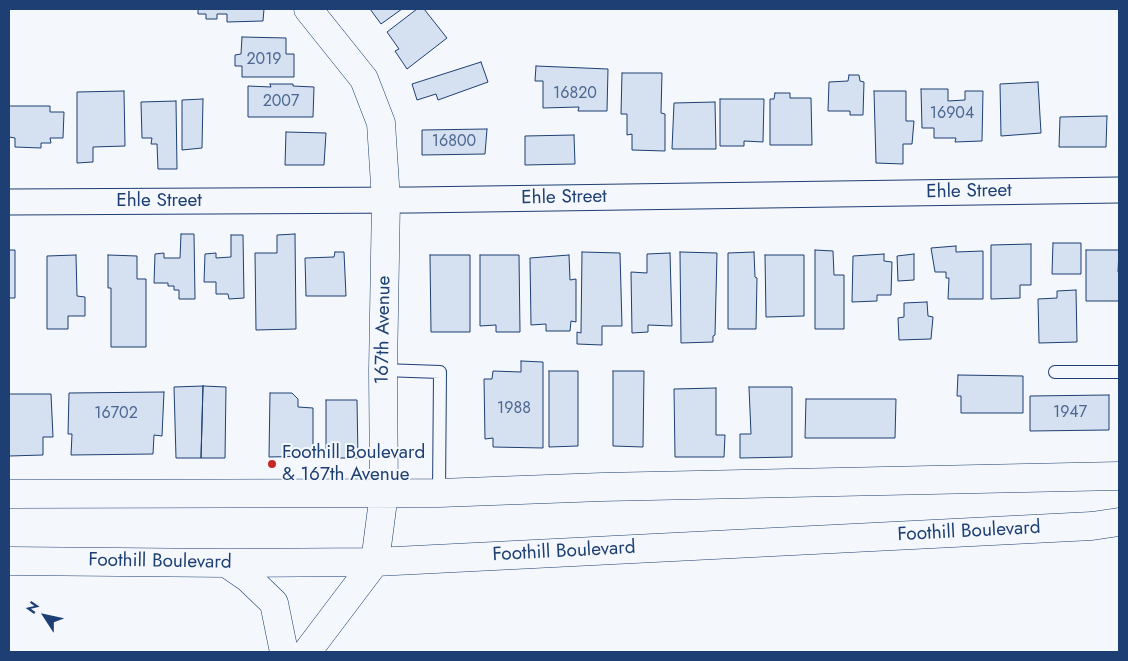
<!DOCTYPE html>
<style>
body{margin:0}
#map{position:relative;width:1128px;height:661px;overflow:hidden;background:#f4f7fb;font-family:Jost,sans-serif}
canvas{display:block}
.frame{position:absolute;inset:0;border:10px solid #1d3f73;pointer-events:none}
.north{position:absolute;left:20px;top:591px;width:50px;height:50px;-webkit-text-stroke:4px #f4f7fb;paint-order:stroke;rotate:305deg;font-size:14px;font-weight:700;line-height:20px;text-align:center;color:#1d3f73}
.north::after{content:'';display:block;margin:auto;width:18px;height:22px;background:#1d3f73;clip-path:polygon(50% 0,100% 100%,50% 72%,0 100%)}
</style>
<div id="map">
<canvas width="1128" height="661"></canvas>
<div class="frame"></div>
<div class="north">N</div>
</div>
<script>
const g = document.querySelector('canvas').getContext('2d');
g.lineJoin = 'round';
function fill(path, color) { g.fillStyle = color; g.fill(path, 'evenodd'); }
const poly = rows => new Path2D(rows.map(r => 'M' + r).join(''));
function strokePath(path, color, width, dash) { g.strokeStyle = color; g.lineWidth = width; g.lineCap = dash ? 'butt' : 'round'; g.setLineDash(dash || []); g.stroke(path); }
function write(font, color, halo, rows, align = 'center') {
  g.font = font + ' Jost,sans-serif'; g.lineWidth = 4; g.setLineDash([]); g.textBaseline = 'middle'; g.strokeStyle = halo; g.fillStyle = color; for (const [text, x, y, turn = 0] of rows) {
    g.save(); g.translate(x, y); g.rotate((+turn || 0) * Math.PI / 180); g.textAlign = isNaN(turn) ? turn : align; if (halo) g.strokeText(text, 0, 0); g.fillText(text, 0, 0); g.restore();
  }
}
const building = poly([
 [198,9,264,9,263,21,227,22,227,14,217,14,217,19,206,19,206,14,198,14,198,9],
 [370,9,402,9,381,24,370,9],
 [417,9,424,9,447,38,407,69,395,51,399,49,387,32,417,9],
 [242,37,286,38,286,54,294,54,294,77,242,77,242,66,235,66,235,55,241,54,242,37],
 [481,62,488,82,438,100,436,94,417,100,412,84,481,62],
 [536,66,608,69,607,111,578,111,579,107,543,108,543,81,535,81,536,66],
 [622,73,662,73,661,113,665,114,665,151,632,150,632,134,627,135,627,114,621,114,622,73],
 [849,75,859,75,860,81,864,82,863,115,850,115,850,111,828,111,829,82,848,81,849,75],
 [1038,82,1041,133,1001,136,1000,84,1038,82],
 [270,84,293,84,293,86,314,87,313,117,248,117,248,86,271,87,270,84],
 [921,89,948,89,948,101,965,100,965,91,983,91,982,141,955,142,956,138,934,138,934,128,922,128,921,89],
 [124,91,125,146,93,147,93,162,77,163,77,92,124,91],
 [874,91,906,91,906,121,914,121,912,144,903,144,903,164,876,163,874,91],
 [775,93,790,93,790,98,811,98,812,145,770,145,770,99,774,99,775,93],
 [203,99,202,148,182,150,182,100,203,99],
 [720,99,764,99,763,142,744,141,744,146,720,146,720,99],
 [176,101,177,169,158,169,157,144,151,144,152,138,142,138,141,102,176,101],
 [715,102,716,149,672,149,674,103,715,102],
 [9,106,50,106,50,112,64,112,63,138,50,138,51,143,41,143,41,148,15,147,15,138,9,137,9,106],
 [1107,116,1106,147,1059,147,1060,117,1107,116],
 [487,129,485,154,422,155,422,130,487,129],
 [286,132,326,133,324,165,285,165,286,132],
 [574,135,575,164,525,165,525,136,574,135],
 [181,234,194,234,195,299,179,299,179,290,174,290,174,286,168,286,168,283,154,283,155,254,164,253,164,258,180,258,181,234],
 [295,234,296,329,256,330,255,253,277,253,277,235,295,234],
 [231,235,243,235,244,298,229,299,228,294,216,294,216,282,204,282,205,254,216,253,216,258,231,257,231,235],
 [1053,243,1081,243,1081,274,1052,274,1053,243],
 [1031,244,1031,285,1020,285,1020,298,991,299,991,245,1031,244],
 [956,246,956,252,983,251,983,299,948,299,949,278,946,278,946,272,935,272,931,248,956,246],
 [9,250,15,250,15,298,9,298,9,250],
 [815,250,833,251,834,275,844,275,844,329,815,329,815,250],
 [1086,250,1119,250,1118,272,1119,272,1119,301,1086,301,1086,250],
 [335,252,344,252,346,296,306,296,305,258,334,257,335,252],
 [582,252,620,253,622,326,602,326,602,345,577,344,577,332,581,333,582,252],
 [680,252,717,253,715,335,713,336,713,342,681,343,680,252],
 [754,252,755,277,757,278,756,329,728,329,728,253,754,252],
 [670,253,672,326,648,325,648,332,632,333,631,272,647,273,647,254,670,253],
 [884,254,884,261,892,262,891,295,877,295,877,301,852,302,853,256,884,254],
 [914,254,914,280,898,281,897,256,914,254],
 [76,255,77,296,85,297,85,316,68,316,68,329,47,329,47,256,76,255],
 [108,255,137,256,137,279,146,279,146,347,111,347,111,288,108,288,108,255],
 [430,255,470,255,470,332,431,332,430,255],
 [480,255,519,255,520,332,496,332,496,325,480,326,480,255],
 [569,255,570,280,576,279,576,322,571,321,570,331,546,331,546,324,531,325,530,258,569,255],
 [765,255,804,255,804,316,766,317,765,255],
 [1076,290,1077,342,1039,343,1038,299,1057,298,1057,291,1076,290],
 [927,302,928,316,933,317,931,339,899,340,898,318,904,317,904,303,927,302],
 [521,361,543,362,543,448,493,447,493,438,485,439,484,379,492,379,493,371,521,372,521,361],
 [549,371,578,371,578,446,549,447,549,371],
 [613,371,644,371,643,447,613,446,613,371],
 [958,375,1023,376,1023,413,961,413,961,396,957,396,958,375],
 [203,386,201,458,176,458,174,387,203,386],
 [203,386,226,387,225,458,201,458,203,386],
 [749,387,792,387,792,457,740,458,740,434,751,434,749,387],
 [716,388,716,435,725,435,724,457,675,457,674,389,716,388],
 [164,392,162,436,154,435,153,454,71,455,72,434,68,434,69,393,164,392],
 [270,393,292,393,298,399,298,407,313,408,313,456,269,457,270,393],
 [9,394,51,394,53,437,43,437,43,455,9,456,9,394],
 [1109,395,1109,430,1030,431,1030,396,1109,395],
 [806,399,896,399,895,438,805,438,806,399],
 [326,400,357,400,358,458,326,458,326,400]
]);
const lane = poly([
 [383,370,440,372,439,493],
 [1055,372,1119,372]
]);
const street = poly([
 [9,202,413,200,1119,190]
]);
const secondary = poly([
 [9,494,439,493,602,487,1119,476],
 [9,561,226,563,375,562,1092,526,1119,522],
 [226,563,248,578,274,603,284,652],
 [307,652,375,562,384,493,383,370,386,200,381,123,364,79,308,9]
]);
const markers = [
 [272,464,5,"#c62828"]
];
const numberNames = [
 ["2019",264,60],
 ["16820",575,94],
 ["2007",281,102],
 ["16904",952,114],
 ["16800",454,142],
 ["1988",514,409],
 ["1947",1070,413],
 ["16702",116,414]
];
const streetNames = [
 ["Ehle Street",969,192,-1],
 ["Ehle Street",564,198,-1],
 ["Ehle Street",159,201],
 ["167th Avenue",384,330,-89],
 ["Foothill Boulevard",969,532,-3],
 ["Foothill Boulevard",564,552,-3],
 ["Foothill Boulevard",160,562,1]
];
const poiNames = [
 ["Foothill Boulevard",282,453],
 ["& 167th Avenue",282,475]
];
fill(building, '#d5e0f0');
strokePath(building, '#1d3f73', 1);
strokePath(lane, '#1d3f73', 14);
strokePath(street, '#1d3f73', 27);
strokePath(secondary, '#1d3f73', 29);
strokePath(lane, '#f4f7fb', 12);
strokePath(street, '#f4f7fb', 25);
strokePath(secondary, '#f4f7fb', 28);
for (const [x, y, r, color] of markers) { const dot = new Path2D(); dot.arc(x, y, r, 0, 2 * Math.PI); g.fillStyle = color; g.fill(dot); strokePath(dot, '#f4f7fb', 2); }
write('16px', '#4b6792', null, numberNames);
write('19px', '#1d3f73', '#f4f7fb', streetNames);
write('19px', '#1d3f73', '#f4f7fb', poiNames, 'left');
</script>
